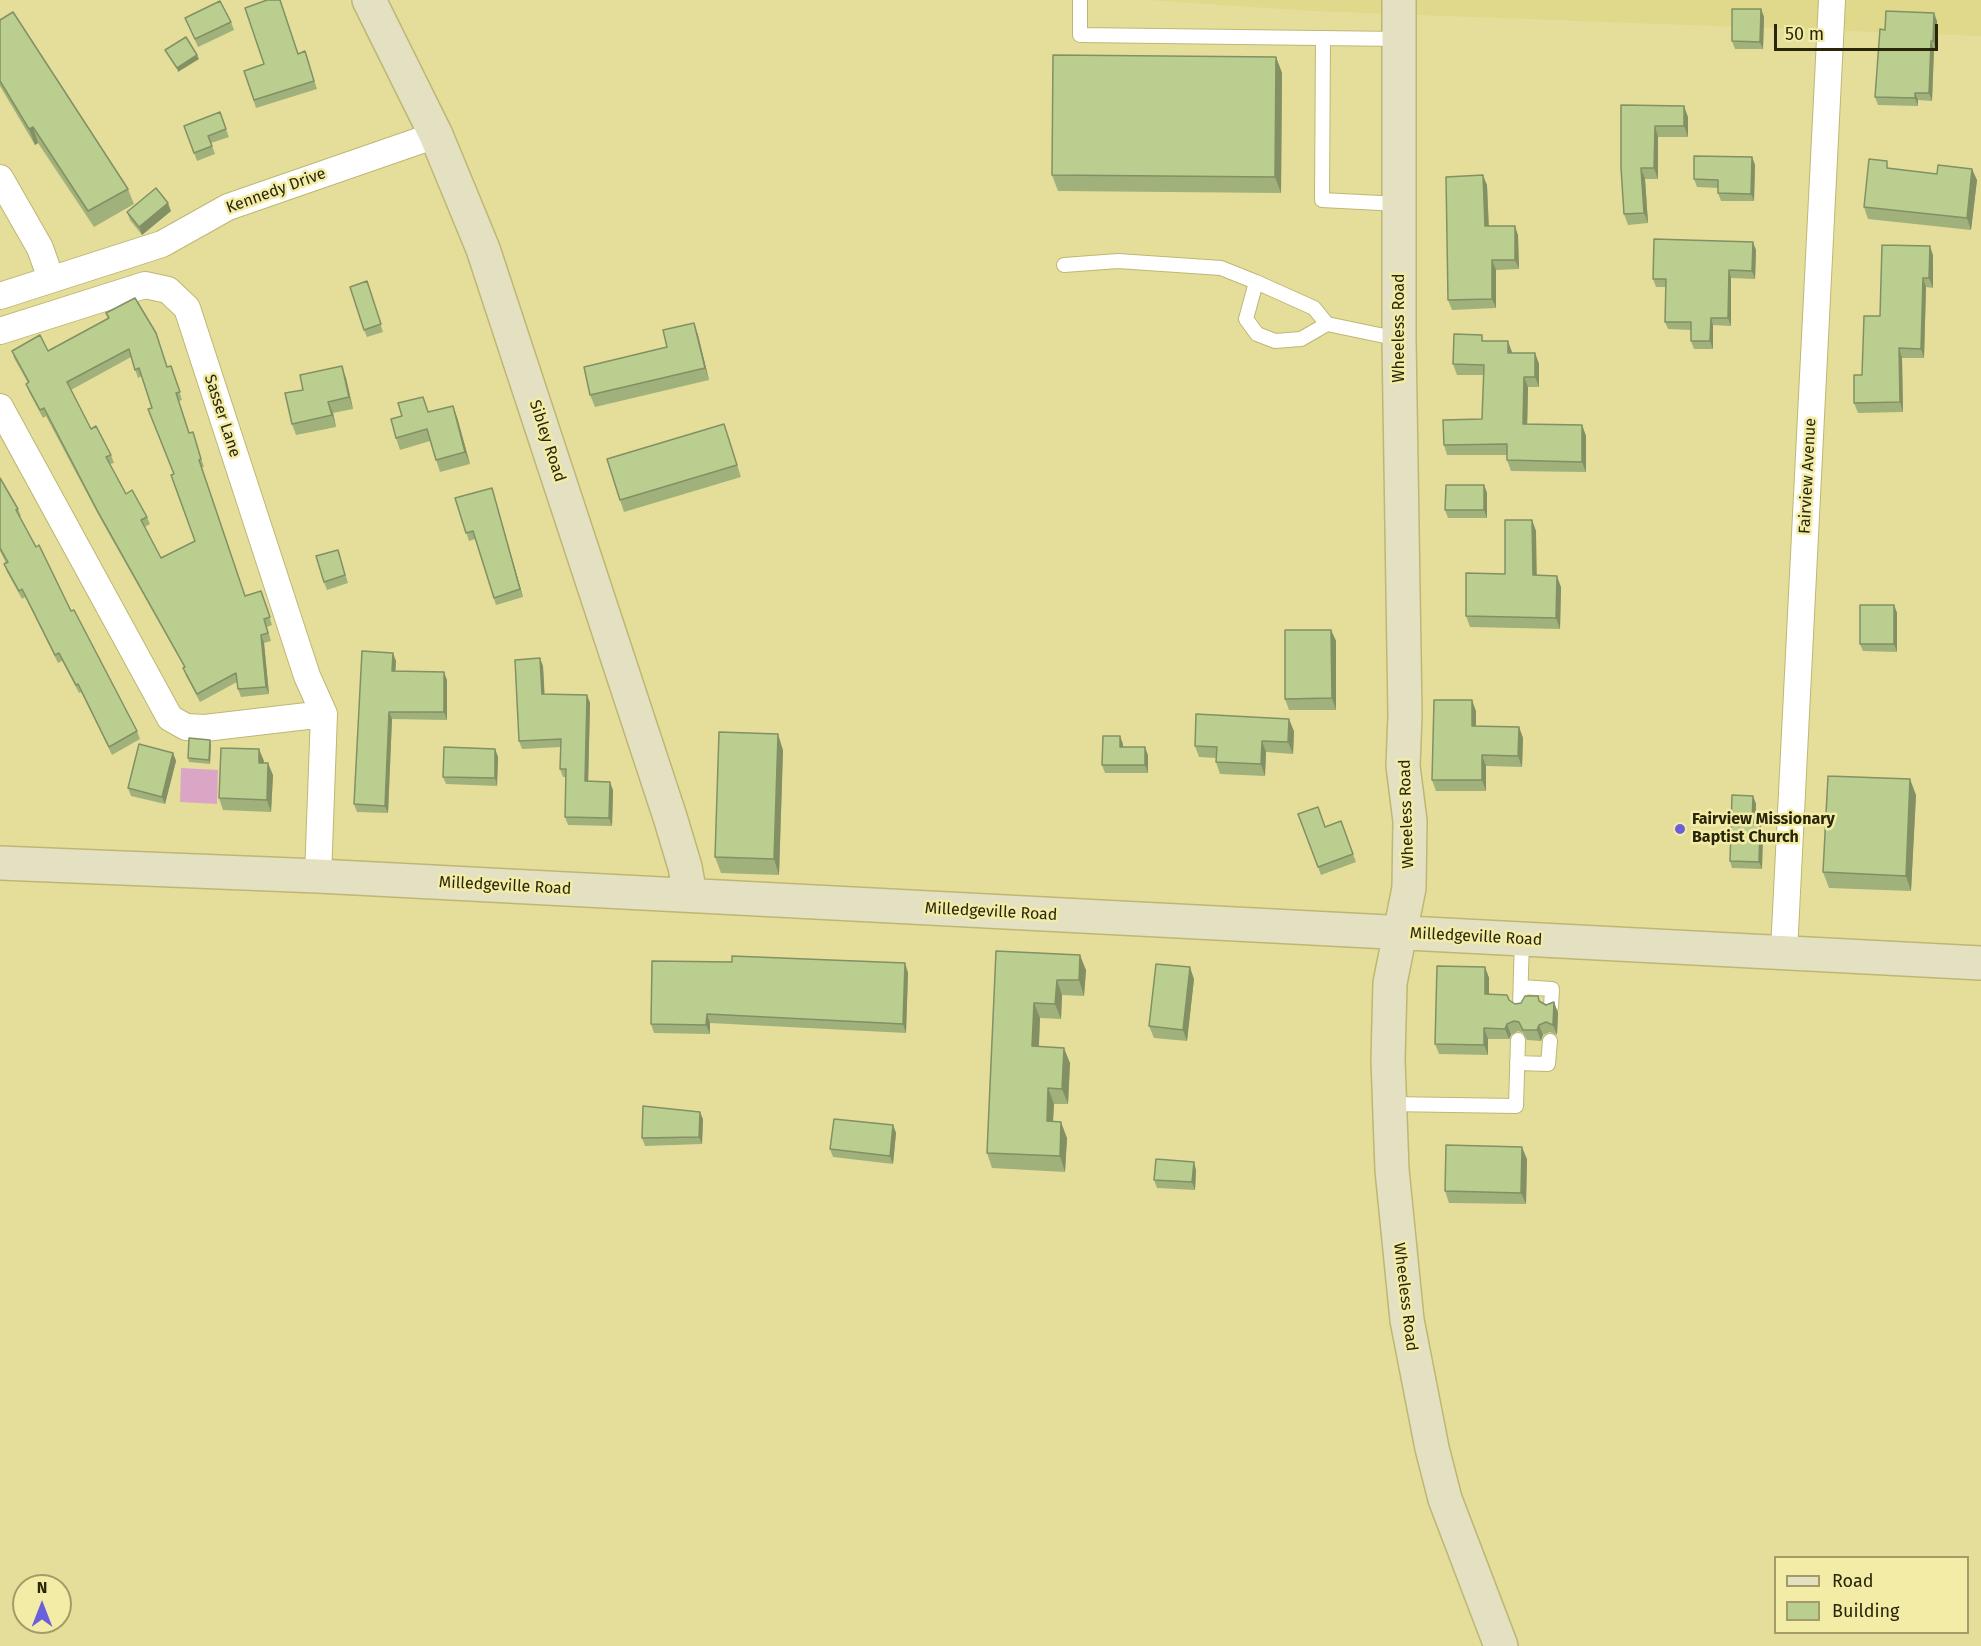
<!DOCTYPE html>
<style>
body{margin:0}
#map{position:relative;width:1981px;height:1646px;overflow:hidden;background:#e5de9a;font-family:"Fira Sans",sans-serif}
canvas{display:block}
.legend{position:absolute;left:1774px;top:1556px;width:195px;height:78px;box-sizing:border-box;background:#f3eca7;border:2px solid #a29d68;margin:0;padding:8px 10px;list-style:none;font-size:18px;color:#29260a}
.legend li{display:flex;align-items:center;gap:12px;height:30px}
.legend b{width:30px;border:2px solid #a29d68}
.north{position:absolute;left:12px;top:1574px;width:60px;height:60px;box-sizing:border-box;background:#f3eca7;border:2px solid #a29d68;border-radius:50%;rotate:0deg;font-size:16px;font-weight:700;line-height:24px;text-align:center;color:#29260a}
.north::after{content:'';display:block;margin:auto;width:21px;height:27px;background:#6b60da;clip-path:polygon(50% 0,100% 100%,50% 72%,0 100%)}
.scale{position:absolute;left:1774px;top:24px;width:164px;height:27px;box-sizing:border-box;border:3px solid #29260a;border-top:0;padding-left:8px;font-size:18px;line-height:21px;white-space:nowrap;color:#29260a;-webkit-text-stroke:4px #f3eca7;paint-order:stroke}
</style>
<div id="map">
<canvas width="1981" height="1646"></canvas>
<ul class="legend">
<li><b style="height:8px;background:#e4e0c2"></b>Road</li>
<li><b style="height:16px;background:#bace8f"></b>Building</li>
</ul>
<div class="north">N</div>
<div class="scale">50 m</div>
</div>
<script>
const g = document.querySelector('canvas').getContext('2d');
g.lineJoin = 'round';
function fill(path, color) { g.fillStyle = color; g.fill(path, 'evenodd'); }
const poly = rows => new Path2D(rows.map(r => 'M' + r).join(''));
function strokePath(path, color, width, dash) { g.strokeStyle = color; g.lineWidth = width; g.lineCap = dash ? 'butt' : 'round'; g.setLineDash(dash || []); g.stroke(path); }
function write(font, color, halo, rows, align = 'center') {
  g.font = font + ' "Fira Sans",sans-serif'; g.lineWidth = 5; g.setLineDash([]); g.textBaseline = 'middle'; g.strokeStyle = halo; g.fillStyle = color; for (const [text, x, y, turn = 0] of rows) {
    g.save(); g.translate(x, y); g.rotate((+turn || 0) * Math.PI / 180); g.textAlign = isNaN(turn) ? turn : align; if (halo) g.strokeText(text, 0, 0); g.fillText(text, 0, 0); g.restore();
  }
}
const built = poly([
 [1146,0,1981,0,1981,36,1312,11]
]);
const green = poly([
 [181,768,218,770,217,804,180,802]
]);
const lane = poly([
 [1080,0,1080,35,1399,39],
 [1323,38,1322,200,1399,204],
 [1064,265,1118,261,1221,268,1256,282],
 [1327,324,1301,339,1275,341,1257,334,1246,319,1256,282,1314,308,1327,324,1399,339],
 [1521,987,1552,989,1551,1007],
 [1520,1006,1522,939],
 [1517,1063,1548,1064,1550,1041],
 [1389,1104,1516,1106,1518,1040]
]);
const street = poly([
 [0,178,40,248,51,279],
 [0,296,162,244,228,207,436,135],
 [0,331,145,285,168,290,187,308,307,676,324,714,318,876],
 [0,407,170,718,186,727,205,728,324,714],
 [1784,951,1832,0]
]);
const secondary = poly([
 [369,0,436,135,483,249,670,817,685,867,690,895],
 [1399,0,1399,339,1405,715,1403,766,1410,821,1409,888,1390,983,1388,1060,1392,1170,1407,1320,1432,1448,1445,1499,1501,1646],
 [0,863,318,876,1981,963]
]);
const wall = poly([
 [1761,9,1764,17,1763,49,1735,49,1732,41],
 [185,18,231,22,234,30,198,47],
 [0,20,128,189,134,204,94,227,38,143,35,145,0,86],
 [1937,21,1936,49,1934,49,1932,101,1918,100,1918,106,1878,105,1875,97,1885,30],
 [305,51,317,89,256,108,244,71],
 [1276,57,1282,73,1281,193,1058,191,1052,175],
 [1621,105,1688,117,1688,137,1658,137,1658,179,1645,179,1648,223,1628,225,1624,214],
 [184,126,226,129,229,137,211,143,215,154,197,161],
 [1752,157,1755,165,1754,201,1721,201,1718,193,1718,188,1697,187,1694,179],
 [1890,168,1977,180,1971,230,1868,219,1864,207],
 [1487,185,1489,226,1518,235,1519,269,1496,270,1496,308,1452,310,1448,300],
 [171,211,142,235,130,220,127,212],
 [1756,250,1755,279,1731,278,1731,326,1713,325,1713,349,1694,349,1691,341,1691,330,1668,329,1665,322,1666,287,1656,287,1653,279],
 [1933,255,1933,288,1926,287,1924,358,1902,358,1903,412,1858,413,1854,403,1862,375],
 [367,281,383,332,367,337,364,330],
 [106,313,167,367,171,366,182,400,179,401,189,433,195,440,204,467,201,467,245,596,264,599,272,625,267,627,271,641,264,643,269,694,241,697,238,689,237,682,200,702,186,676,183,668,184,667,100,518,46,416,43,418,29,392,26,384,28,383,14,358,12,351,48,351,108,319],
 [131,357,138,378,142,376,195,541,161,558,145,527,150,524,147,517,126,494,110,464,114,463,111,455,91,429,71,390],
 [694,323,698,335,709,380,595,407,590,395,667,347],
 [1485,341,1512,352,1512,353,1535,353,1539,364,1539,387,1528,387,1527,424,1582,425,1586,436,1586,472,1511,471,1507,460,1507,455,1447,455,1444,445,1482,419,1484,375,1457,375,1453,364],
 [346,378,353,409,333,413,336,427,296,435,292,424,303,390],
 [429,412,457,417,470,464,440,472,430,441,400,450,396,438],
 [728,436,741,477,624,512,620,500],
 [0,478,18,509,21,516,20,517,137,731,140,739,112,755,81,692,79,693,62,661,58,663,25,597,22,599,7,572,4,564,6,563,0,551],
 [1484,485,1487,493,1487,518,1448,518,1445,510],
 [492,488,523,597,496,605,475,539,469,541,455,498],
 [1532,520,1536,531,1536,575,1561,587,1560,629,1470,627,1466,616,1505,574],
 [338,550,348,583,327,590,324,582],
 [1894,605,1897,613,1897,652,1863,651,1860,644],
 [1331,630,1336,641,1336,710,1289,710,1285,699],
 [396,661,395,671,447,680,447,720,392,719,388,813,357,812,354,804],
 [543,666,544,694,587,695,590,703,588,782,613,790,612,826,568,825,565,817,566,777,563,777,560,769,561,747,522,749,519,741],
 [1476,711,1476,726,1519,727,1523,738,1522,767,1486,766,1486,791,1436,791,1432,780],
 [1294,731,1293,754,1266,752,1265,776,1220,774,1216,762,1216,758,1199,757,1195,746],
 [211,744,210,764,189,762,188,758],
 [1123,744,1123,747,1148,755,1148,773,1105,773,1102,765],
 [495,749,498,757,497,786,446,784,443,777],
 [783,750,779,875,721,873,715,857],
 [173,753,176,761,165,804,131,796,128,788],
 [264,761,264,763,273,775,271,812,223,810,219,798],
 [1916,795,1911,891,1829,888,1823,872],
 [1753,796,1756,804,1755,823,1763,832,1762,869,1732,868,1730,861],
 [1298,814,1325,827,1353,854,1356,862,1321,875],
 [996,951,1086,970,1084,996,1062,995,1061,1019,1040,1018,1039,1046,1070,1063,1068,1104,1054,1104,1053,1122,1067,1138,1065,1172,992,1168,987,1153],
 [732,962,905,963,908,973,906,1033,710,1023,710,1034,654,1033,651,1024],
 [1485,967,1489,978,1489,994,1507,995,1509,1001,1515,1004,1540,1001,1546,1005,1554,1002,1558,1013,1557,1035,1550,1032,1543,1035,1541,1041,1527,1040,1523,1033,1518,1031,1511,1035,1509,1039,1488,1039,1488,1055,1439,1054,1435,1044],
 [1194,979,1187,1041,1154,1038,1149,1026],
 [703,1119,702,1144,645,1146,642,1138],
 [893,1125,896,1133,893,1164,833,1157,830,1149],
 [1527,1159,1526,1204,1449,1203,1445,1191],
 [1196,1170,1195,1190,1157,1188,1154,1180]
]);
const shadedWall = poly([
 [1761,9,1764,17,1763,49,1760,42],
 [1934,13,1937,21,1936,49,1933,41],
 [1931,41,1934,49,1932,101,1929,93],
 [197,55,199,59,178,72,177,68],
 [1276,57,1282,73,1281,193,1275,177],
 [1915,93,1918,100,1918,106,1915,98],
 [1684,106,1688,117,1688,137,1684,126],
 [1655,126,1658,137,1658,179,1654,168],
 [33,127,38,143,35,145,29,129],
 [1752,157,1755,165,1754,201,1751,194],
 [1641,168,1645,179,1648,223,1644,213],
 [1972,169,1977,180,1971,230,1967,218],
 [1483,175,1487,185,1489,236,1485,226],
 [168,203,171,211,142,235,139,227],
 [1515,226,1518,235,1519,269,1515,260],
 [1753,242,1756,250,1755,279,1752,271],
 [1930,246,1933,255,1933,288,1929,278],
 [1492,260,1496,270,1496,308,1492,299],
 [1729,270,1731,278,1731,326,1728,318],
 [1923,278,1926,287,1924,358,1921,349],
 [1711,318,1713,325,1713,349,1710,341],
 [694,323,698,335,709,380,705,368],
 [1508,341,1512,352,1512,363,1508,353],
 [1899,348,1902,358,1903,412,1900,402],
 [1535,353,1539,364,1539,387,1535,377],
 [342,366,346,378,353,409,349,397],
 [1524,377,1528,387,1527,435,1523,424],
 [328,402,333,413,336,427,332,415],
 [453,406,457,417,470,464,465,452],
 [1582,425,1586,436,1586,472,1582,462],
 [1484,485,1487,493,1487,518,1484,510],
 [492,488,494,495,523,597,520,589],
 [1532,520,1536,531,1537,586,1533,575],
 [1557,576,1561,587,1560,629,1556,618],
 [1894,605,1897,613,1897,652,1894,644],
 [1331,630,1336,641,1336,710,1332,698],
 [261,635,264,643,269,694,266,687],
 [393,653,396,661,395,679,392,671],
 [540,658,543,666,545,701,542,694],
 [444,672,447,680,447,720,444,712],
 [587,695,590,703,588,789,585,781],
 [1472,700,1476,711,1476,737,1472,726],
 [389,712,392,719,388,813,385,806],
 [1289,719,1294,731,1293,754,1288,742],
 [1519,727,1523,738,1522,767,1518,756],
 [778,734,783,750,779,875,774,859],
 [1120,736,1123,744,1123,754,1120,747],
 [210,740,211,744,210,764,209,760],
 [1262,741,1266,752,1265,776,1261,764],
 [1145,747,1148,755,1148,773,1145,765],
 [259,749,264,761,263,775,259,763],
 [495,749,498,757,497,786,495,778],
 [173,753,176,761,165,804,162,797],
 [1482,755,1486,766,1486,791,1482,780],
 [268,763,273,775,271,812,267,800],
 [1910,779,1916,795,1911,891,1906,876],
 [610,782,613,790,612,826,609,818],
 [1753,796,1756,804,1755,831,1752,823],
 [1760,824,1763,832,1762,869,1759,862],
 [1080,955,1086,970,1084,996,1079,980],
 [905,963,908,973,906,1033,903,1024],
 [1190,967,1194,979,1187,1041,1183,1030],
 [1485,967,1489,978,1489,1004,1485,994],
 [1057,980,1062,995,1061,1019,1055,1004],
 [1554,1002,1558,1013,1557,1035,1553,1025],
 [1034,1003,1040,1018,1038,1062,1032,1046],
 [707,1014,710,1023,710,1034,706,1025],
 [1507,1024,1511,1035,1509,1039,1505,1029],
 [1539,1025,1543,1035,1541,1041,1537,1030],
 [1484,1028,1488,1039,1488,1055,1484,1045],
 [1064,1048,1070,1063,1068,1104,1062,1089],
 [1048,1088,1054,1104,1052,1137,1047,1121],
 [700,1112,703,1119,702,1144,699,1137],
 [1061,1122,1067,1138,1065,1172,1060,1156],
 [893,1125,896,1133,893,1164,890,1156],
 [1522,1147,1527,1159,1526,1204,1521,1193],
 [1194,1162,1196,1170,1195,1190,1192,1182]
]);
const building = poly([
 [267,0,280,0,298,54,305,51,314,81,254,100,244,71,264,64,245,8,267,0],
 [220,1,231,22,195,39,185,18,220,1],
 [1732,9,1761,9,1760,42,1732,41,1732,9],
 [1886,11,1934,13,1933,41,1931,41,1929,93,1915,93,1915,98,1875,97,1880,29,1885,30,1886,11],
 [13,12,128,189,88,211,33,127,29,129,0,81,0,20,13,12],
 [186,37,197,55,177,68,165,50,186,37],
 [1053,55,1276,57,1275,177,1052,175,1053,55],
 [1621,105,1684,106,1684,126,1655,126,1654,168,1641,168,1644,213,1624,214,1621,168,1621,105],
 [220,112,226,129,208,136,212,146,194,153,184,126,220,112],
 [1694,156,1752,157,1751,194,1718,193,1718,180,1694,179,1694,156],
 [1869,159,1887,161,1887,168,1937,174,1938,165,1972,169,1967,218,1864,207,1869,159],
 [1483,175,1485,226,1515,226,1515,260,1492,260,1492,299,1448,300,1446,177,1483,175],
 [156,188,168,203,139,227,127,212,156,188],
 [1654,239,1753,242,1752,271,1729,270,1728,318,1711,318,1710,341,1691,341,1691,322,1665,322,1666,279,1653,279,1654,239],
 [1882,245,1930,246,1929,278,1923,278,1921,349,1899,348,1900,402,1854,403,1854,375,1862,375,1864,316,1880,316,1882,245],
 [367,281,381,324,364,330,350,287,367,281],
 [135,298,156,333,167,367,171,366,180,392,176,393,189,433,193,432,201,459,199,460,245,596,261,591,270,617,264,619,268,633,261,635,266,687,238,689,236,673,197,694,183,668,185,667,97,510,44,408,40,410,26,384,29,382,12,351,40,335,48,351,109,318,106,313,135,298],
 [129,349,135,370,139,368,152,408,148,409,174,474,171,475,195,541,161,558,141,520,147,517,132,490,126,494,106,457,111,455,96,426,91,429,67,382,129,349],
 [694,323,705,368,590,395,584,367,667,347,663,330,694,323],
 [1454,334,1482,335,1482,341,1508,341,1508,353,1535,353,1535,377,1524,377,1523,424,1582,425,1582,462,1507,460,1507,444,1444,445,1443,420,1482,419,1484,365,1453,364,1454,334],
 [342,366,349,397,328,402,332,415,292,424,285,393,303,390,300,375,342,366],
 [423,397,428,412,453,406,465,452,436,460,427,429,396,438,391,419,402,416,398,403,423,397],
 [724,424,737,465,620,500,607,459,724,424],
 [0,478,18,509,16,510,36,547,39,545,71,611,74,610,137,731,109,747,78,684,76,685,59,653,55,655,22,589,19,591,4,564,8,562,0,548,0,478],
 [1446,485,1484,485,1484,510,1445,510,1446,485],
 [492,488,520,589,494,598,473,531,466,533,455,498,492,488],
 [1505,520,1532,520,1533,575,1557,576,1556,618,1466,616,1466,573,1505,574,1505,520],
 [338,550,345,575,324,582,316,556,338,550],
 [1860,605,1894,605,1894,644,1860,644,1860,605],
 [1285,630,1331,630,1332,698,1285,699,1285,630],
 [362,651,393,653,392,671,444,672,444,712,389,712,385,806,354,804,362,651],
 [540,658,542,694,587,695,585,781,610,782,609,818,565,817,566,769,560,769,561,739,519,741,515,660,540,658],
 [1434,700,1472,700,1472,726,1519,727,1518,756,1482,755,1482,780,1432,780,1434,700],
 [1196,714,1289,719,1288,742,1262,741,1261,764,1216,762,1217,747,1195,746,1196,714],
 [719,732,778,734,774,859,715,857,719,732],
 [1103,736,1120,736,1120,747,1145,747,1145,765,1102,765,1103,736],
 [189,738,210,740,209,760,188,758,189,738],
 [139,744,173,753,162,797,128,788,139,744],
 [444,747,495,749,495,778,443,777,444,747],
 [221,748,259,749,259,763,268,763,267,800,219,798,221,748],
 [1828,776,1910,779,1906,876,1823,872,1828,776],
 [1732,795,1753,796,1752,823,1760,824,1759,862,1730,861,1732,795],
 [1318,807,1325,827,1341,821,1353,854,1318,867,1298,814,1318,807],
 [996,951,1080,955,1079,980,1057,980,1055,1004,1034,1003,1032,1046,1064,1048,1062,1089,1048,1088,1047,1121,1061,1122,1060,1156,987,1153,996,951],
 [732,956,905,963,903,1024,707,1014,706,1025,651,1024,652,961,732,962,732,956],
 [1156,964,1190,967,1183,1030,1149,1026,1156,964],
 [1437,966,1485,967,1485,994,1507,995,1509,1000,1515,1004,1521,1003,1525,996,1538,996,1539,1001,1546,1005,1554,1002,1553,1025,1546,1022,1539,1025,1537,1030,1523,1030,1519,1022,1514,1021,1507,1024,1505,1029,1484,1028,1484,1045,1435,1044,1437,966],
 [643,1106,700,1112,699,1137,642,1138,643,1106],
 [834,1119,893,1125,890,1156,830,1149,834,1119],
 [1446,1145,1522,1147,1521,1193,1445,1191,1446,1145],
 [1156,1159,1194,1162,1192,1182,1154,1180,1156,1159]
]);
const markers = [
 [1680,829,6,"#6b60da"]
];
const streetNames = [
 ["Kennedy Drive",276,191,-20],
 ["Wheeless Road",1400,328,-90],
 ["Sasser Lane",222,416,72],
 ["Sibley Road",547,441,72],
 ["Fairview Avenue",1808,476,-87],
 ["Wheeless Road",1407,814,-92],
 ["Milledgeville Road",505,886,3],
 ["Milledgeville Road",991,912,3],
 ["Milledgeville Road",1476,937,3],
 ["Wheeless Road",1405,1297,83]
];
const poiNames = [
 ["Fairview Missionary",1692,820],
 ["Baptist Church",1692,838]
];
fill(built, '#e0d88b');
fill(green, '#dba6c5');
strokePath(lane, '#beb774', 16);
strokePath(street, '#beb774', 28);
strokePath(secondary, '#beb774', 36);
strokePath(lane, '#fff', 14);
strokePath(street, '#fff', 26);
strokePath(secondary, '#e4e0c2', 33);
fill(wall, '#a0b17b');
fill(shadedWall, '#829064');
fill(building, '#bace8f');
strokePath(building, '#829064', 1.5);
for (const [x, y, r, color] of markers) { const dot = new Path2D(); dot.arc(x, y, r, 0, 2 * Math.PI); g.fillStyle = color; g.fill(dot); strokePath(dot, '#f3eca7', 2); }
write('16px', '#29260a', '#f3eca7', streetNames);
write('bold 16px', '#29260a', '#f3eca7', poiNames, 'left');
</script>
